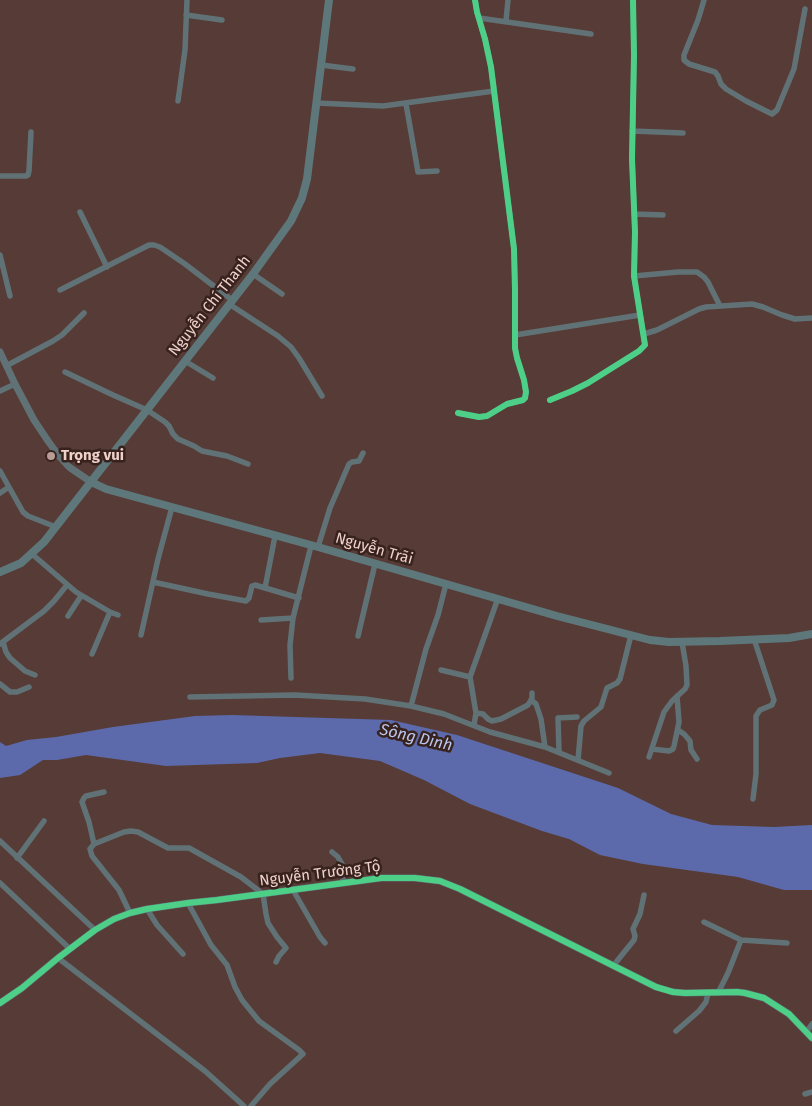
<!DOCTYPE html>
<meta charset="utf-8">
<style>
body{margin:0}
canvas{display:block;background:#563b36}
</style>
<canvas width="812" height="1106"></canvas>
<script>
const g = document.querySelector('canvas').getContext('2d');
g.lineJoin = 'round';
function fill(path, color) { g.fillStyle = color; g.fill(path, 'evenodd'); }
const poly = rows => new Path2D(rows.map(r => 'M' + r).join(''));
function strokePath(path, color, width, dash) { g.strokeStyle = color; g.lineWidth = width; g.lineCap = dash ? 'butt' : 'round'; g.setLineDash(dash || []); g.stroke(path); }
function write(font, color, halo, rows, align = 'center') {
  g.font = font + ' "Fira Sans",sans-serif'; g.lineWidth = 5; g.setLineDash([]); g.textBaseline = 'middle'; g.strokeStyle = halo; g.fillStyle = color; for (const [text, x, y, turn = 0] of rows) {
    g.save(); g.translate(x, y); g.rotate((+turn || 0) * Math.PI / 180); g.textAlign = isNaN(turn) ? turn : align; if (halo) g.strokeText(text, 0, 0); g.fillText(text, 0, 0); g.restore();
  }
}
const water = poly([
 [232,715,391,720,457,735,618,788,671,814,712,825,774,827,812,825,812,890,784,890,738,877,643,864,600,855,569,839,542,831,470,804,424,780,380,761,320,753,280,758,257,763,166,766,86,755,57,760,43,760,20,775,0,778,0,742,6,746,27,740,56,737,113,727,195,716]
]);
const minor = poly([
 [704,0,698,20,684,55,684,60,689,64,715,72,718,76,721,84,726,89,746,101,772,114,777,110,794,69,805,9],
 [186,15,222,20],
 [479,18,591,34],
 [506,21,508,0],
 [321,65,353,69],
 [178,101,185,50,187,0],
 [316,103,383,106,494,91],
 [406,104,418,172,437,171],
 [632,131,683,133],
 [0,176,26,176,28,175,29,171,31,132],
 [80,212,107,267],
 [634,214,663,215],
 [0,255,10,296],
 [253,274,282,294],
 [634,276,678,272,697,272,704,277,708,282,720,306],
 [60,290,149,245,154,245,160,247,185,264,232,300],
 [229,304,278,336,291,347,299,358,322,396],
 [644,334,657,330,699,309,706,307,752,304,763,307,782,315,795,319,812,318],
 [515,335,640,315],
 [185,361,213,378],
 [6,366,53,341,62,335,84,313],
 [65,372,113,395,147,410,165,422,169,426,173,434,178,439,194,446,202,451,227,456,248,464],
 [0,391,15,384],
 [550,400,572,391,588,383,639,351,645,345,634,276,635,232,632,159,634,55,633,0],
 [458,413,479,417,487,416,507,404,523,400,525,398,526,392,524,380,517,358,515,348,515,290,514,249,491,67,485,39,477,12,475,0],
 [0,471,23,512,28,516,56,527],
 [0,493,9,487],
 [318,547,330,508,349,464,352,462,359,461,363,453],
 [32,554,76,592,110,612,92,654],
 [153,582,208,594,246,601,249,598,252,586,255,585,299,598],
 [265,588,275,536],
 [110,612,118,615],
 [68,616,81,596],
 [261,620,293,618],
 [141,635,158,559,172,507],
 [358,636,375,564],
 [3,642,6,652,10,658,25,671,35,675],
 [0,644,44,611,54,601,67,585],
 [441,670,470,677],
 [291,678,290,645,293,618,311,546],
 [0,684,10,692,17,692,29,687],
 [190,697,295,695,365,699,411,706,444,714,490,732,545,747,609,773],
 [531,700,536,704,541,719,545,747],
 [411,706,426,649,438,615,446,584],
 [476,713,483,714,488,719,492,721,501,719,528,705,532,698,532,693],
 [474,725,476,713,470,677,490,621,498,598],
 [678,730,684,734,690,741,691,750,697,759],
 [652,749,669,751,673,749,674,746,679,722,677,696],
 [559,752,558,718,577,717],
 [649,757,664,712,672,701,685,689,687,685,686,666,682,642],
 [578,760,581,726,584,721,601,707,607,688,617,683,620,679,631,635],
 [753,799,756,774,756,716,760,710,772,705,774,700,754,639],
 [0,841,95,930],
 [94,844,89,822,82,802,84,798,86,796,104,792],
 [332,852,338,857,343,866,343,883],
 [17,858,44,821],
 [0,883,70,949],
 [293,890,320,937,325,943],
 [188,903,211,945,227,965,235,987,242,1000,259,1021,299,1050,303,1054,270,1084,251,1106],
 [147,909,157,925,183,954],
 [130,913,119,890,92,856,90,849,94,844,124,832,131,831,138,832,168,848,189,848,241,877,263,894,266,914,268,923,277,937,286,948,279,956,276,962],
 [704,922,741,940,787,943],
 [58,958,205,1071,244,1106],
 [613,966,634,940,635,936,633,929,640,914,644,895],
 [718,993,728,973,741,940],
 [676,1031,699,1011,706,1002,708,993],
 [807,1031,812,1024],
 [805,1094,812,1092]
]);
const tertiary = poly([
 [0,352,15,384,34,420,48,441,59,456,69,467,91,482],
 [0,1003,22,988,58,958,95,930,114,919,130,913,147,909,188,903,217,900,381,878,415,878,440,881,460,889,656,987,673,992,685,993,737,992,745,993,764,998,789,1014,812,1038]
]);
const secondary = poly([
 [91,482,106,489,318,547,557,616,650,640,669,642,720,641,789,638,812,634],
 [0,572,21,563,44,542,253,274,291,221,302,198,307,179,329,0]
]);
const cycleway = poly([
 [550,400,572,391,588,383,639,351,645,345,634,276,635,232,632,159,634,55,633,0],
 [458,413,479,417,487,416,507,404,523,400,525,398,526,392,524,380,517,358,515,348,515,290,514,249,491,67,485,39,477,12,475,0],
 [0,1003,22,988,58,958,95,930,114,919,130,913,147,909,188,903,217,900,381,878,415,878,440,881,460,889,656,987,673,992,685,993,737,992,745,993,764,998,789,1014,812,1038]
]);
const markers = [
 [51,456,5,"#b99c96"]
];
const streetNames = [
 ["Nguyễn Chí Thanh",210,306,-52],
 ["Nguyễn Trãi",374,549,16],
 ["Nguyễn Trường Tộ",320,874,-7]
];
const poiNames = [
 ["Trọng vui",61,456]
];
const waterNames = [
 ["Sông Dinh",416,738,13]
];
fill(water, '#5c6aac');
strokePath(minor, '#607275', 5.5);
strokePath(tertiary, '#607275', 7);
strokePath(secondary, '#5e777b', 8);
strokePath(cycleway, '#4dcf88', 6);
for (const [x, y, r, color] of markers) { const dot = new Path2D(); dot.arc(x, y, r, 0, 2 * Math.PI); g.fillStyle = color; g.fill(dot); strokePath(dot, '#38221d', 2); }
write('15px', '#efd1ca', '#38221d', streetNames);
write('bold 15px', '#efd1ca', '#38221d', poiNames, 'left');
write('italic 16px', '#bac6ee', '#38221d', waterNames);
</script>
